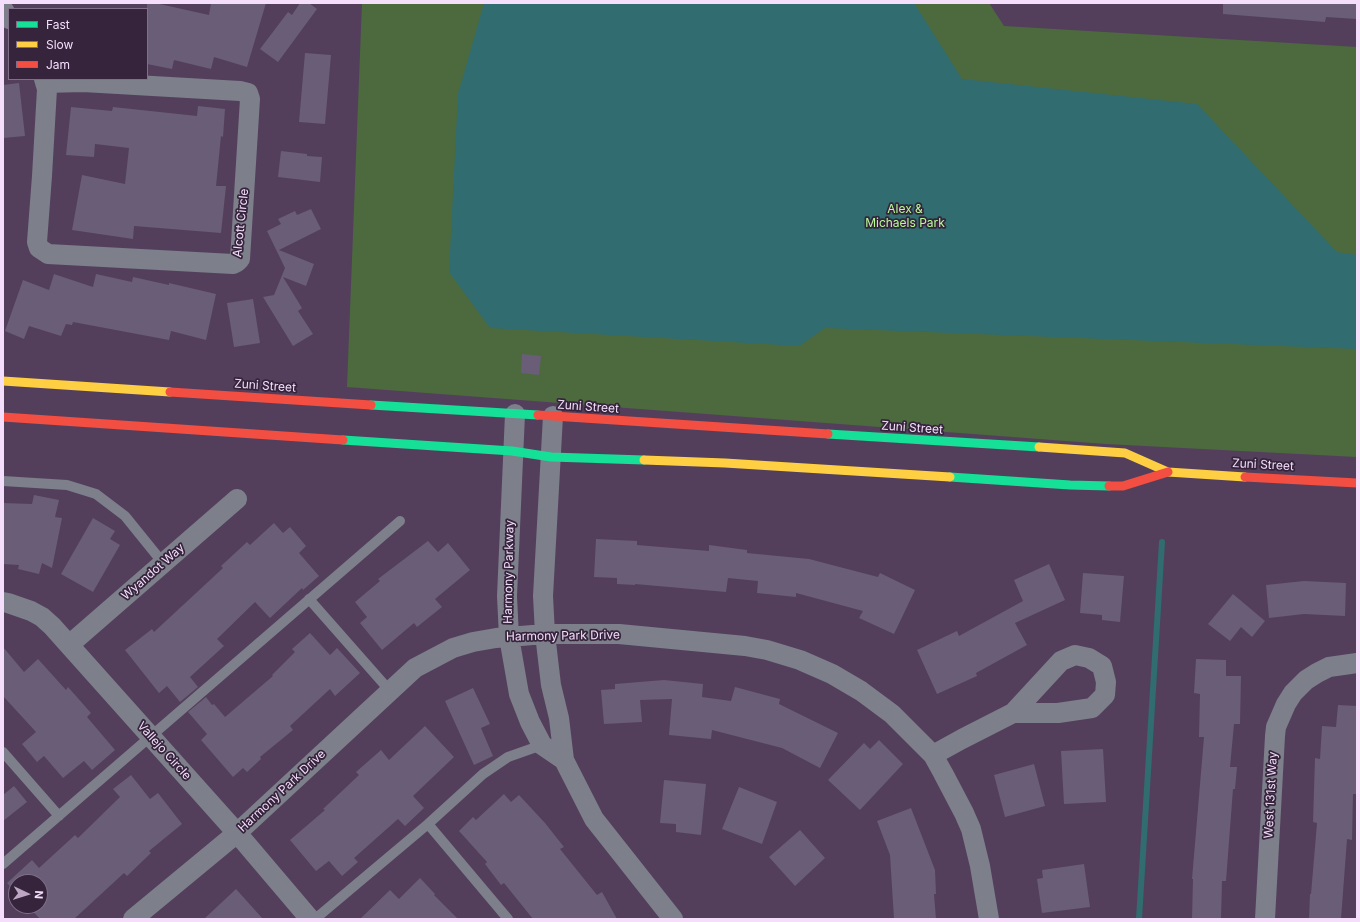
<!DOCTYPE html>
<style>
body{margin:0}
#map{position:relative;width:1360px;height:922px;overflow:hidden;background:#533f5b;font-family:Inter,sans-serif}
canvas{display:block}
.frame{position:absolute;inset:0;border:4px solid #f4defc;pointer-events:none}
.legend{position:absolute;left:8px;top:8px;width:140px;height:72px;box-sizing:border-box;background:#35243b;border:1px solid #816e88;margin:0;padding:5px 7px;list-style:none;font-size:12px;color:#f4defc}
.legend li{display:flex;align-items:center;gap:8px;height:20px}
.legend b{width:20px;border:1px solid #816e88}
.north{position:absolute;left:8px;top:874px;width:40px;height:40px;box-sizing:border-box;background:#35243b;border:1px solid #816e88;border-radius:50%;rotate:94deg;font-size:11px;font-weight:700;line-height:16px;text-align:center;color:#f4defc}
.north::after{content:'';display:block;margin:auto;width:14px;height:18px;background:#bca6c4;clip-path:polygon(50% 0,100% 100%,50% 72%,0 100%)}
</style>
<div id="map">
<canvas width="1360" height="922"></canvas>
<div class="frame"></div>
<ul class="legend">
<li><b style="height:5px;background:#16e098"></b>Fast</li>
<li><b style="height:5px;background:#ffcf43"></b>Slow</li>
<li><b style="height:5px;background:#f24e42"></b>Jam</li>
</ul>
<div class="north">N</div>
</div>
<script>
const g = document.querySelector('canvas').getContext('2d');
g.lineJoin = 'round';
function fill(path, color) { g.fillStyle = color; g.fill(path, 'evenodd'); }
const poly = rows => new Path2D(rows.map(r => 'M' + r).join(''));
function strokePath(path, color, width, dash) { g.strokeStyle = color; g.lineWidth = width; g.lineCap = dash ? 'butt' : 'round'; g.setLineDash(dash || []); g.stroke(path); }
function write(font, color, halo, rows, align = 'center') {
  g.font = font + ' Inter,sans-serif'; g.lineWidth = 3.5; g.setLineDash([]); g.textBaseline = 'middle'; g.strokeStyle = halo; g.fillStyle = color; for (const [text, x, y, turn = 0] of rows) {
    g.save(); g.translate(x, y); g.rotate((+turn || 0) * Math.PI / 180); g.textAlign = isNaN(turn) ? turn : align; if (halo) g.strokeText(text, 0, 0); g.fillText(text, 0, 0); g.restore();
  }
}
const green = poly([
 [362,3,989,3,1004,26,1357,47,1357,457,1106,444,347,387]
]);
const water = poly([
 [484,3,914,3,962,79,1197,104,1337,252,1357,255,1357,349,825,328,799,346,490,328,449,272,458,94]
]);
const stream = poly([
 [1139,919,1162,542]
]);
const building = poly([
 [147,3,155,3,209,15,211,3,266,3,247,67,214,57,211,69,174,60,172,69,147,64],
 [300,3,309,3,317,9,278,62,260,49,288,12,292,15],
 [1223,3,1357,3,1357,19,1326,17,1325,22,1223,14],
 [305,53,331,55,325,124,299,122],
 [19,83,25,136,3,138,3,85],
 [198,106,225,109,223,137,221,136,216,186,226,186,221,233,134,226,133,239,72,230,82,175,125,184,129,148,95,144,94,157,66,155,71,107,112,111,113,107,197,116],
 [281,151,307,154,307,156,322,157,320,182,278,177],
 [311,209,321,229,279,250,314,264,306,286,283,277,302,308,298,311,313,334,293,346,263,297,274,295,285,268,267,231,281,224,278,219,295,211,297,215],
 [54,274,93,287,96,274,132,282,133,277,169,285,169,283,216,294,206,340,171,331,169,340,73,322,72,325,66,324,61,336,29,326,24,339,5,331,23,280,49,290],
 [253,299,260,343,234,347,227,303],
 [522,354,541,356,539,375,521,373],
 [34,495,59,500,55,517,62,518,52,568,42,563,39,574,18,569,19,565,3,564,3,503,32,504],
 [93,518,115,531,110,539,120,545,93,592,61,574],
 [274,523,283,533,290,527,306,546,299,553,319,576,303,590,302,588,270,618,255,602,217,639,224,646,190,677,198,687,180,702,167,686,159,693,125,650,152,629,154,632,223,568,221,566,247,542,250,545],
 [596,539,637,541,637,545,709,551,709,545,747,550,747,553,809,559,878,577,880,573,915,590,894,634,859,618,863,611,796,593,796,597,757,593,758,581,728,578,726,592,635,584,635,585,617,584,617,578,594,577],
 [428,541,438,552,448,543,470,570,435,599,442,607,417,627,414,623,382,650,360,623,367,617,355,602,380,581,378,579],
 [1049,564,1065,600,1015,623,1027,645,976,673,977,676,937,694,917,650,957,631,959,636,1023,601,1014,580],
 [1083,573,1124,576,1120,622,1102,620,1102,615,1080,613],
 [1304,581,1346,583,1345,616,1304,614,1269,618,1266,585],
 [1233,594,1265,621,1252,637,1241,627,1230,641,1208,624],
 [310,633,330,655,337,648,360,673,335,696,330,689,290,726,293,730,260,757,261,759,247,772,243,768,233,777,201,740,207,734,188,712,206,697,212,705,214,704,225,717,273,676,272,675,295,652,292,649],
 [3,647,24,672,38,659,66,690,68,687,91,713,87,717,115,750,92,770,84,761,63,778,44,756,37,762,22,744,36,732,3,696],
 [1196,659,1226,660,1226,676,1241,676,1240,724,1234,724,1230,767,1237,767,1235,789,1233,789,1226,881,1222,881,1221,919,1192,919,1193,879,1192,879,1204,737,1199,737,1200,694,1194,693],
 [664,680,703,684,702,697,731,701,735,687,780,699,779,704,838,733,820,768,782,748,712,730,711,739,669,735,672,699,640,700,642,722,604,724,601,690,615,689,615,684],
 [473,688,490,724,481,728,493,756,474,765,445,701],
 [1338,705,1357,706,1357,794,1353,794,1352,840,1347,839,1341,919,1309,919,1310,894,1311,894,1317,823,1313,822,1315,758,1320,759,1322,726,1336,727],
 [425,726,454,757,413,796,424,808,405,826,398,819,354,858,358,862,342,876,329,861,316,871,290,840,325,810,323,809,359,775,356,772,381,750,389,760],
 [879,740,903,764,860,810,828,780,864,743,870,749],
 [1103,749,1106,802,1064,804,1061,751],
 [1034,764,1045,806,1005,817,994,775],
 [131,775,150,799,158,793,182,824,149,851,151,853,127,876,124,873,74,919,40,919,28,906,40,906,40,882,16,882,16,893,7,883,32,860,39,868,75,835,78,838,120,797,113,789],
 [664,780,706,784,701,835,676,832,676,824,660,823],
 [14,786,27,802,3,821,3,795],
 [739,787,777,802,762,844,722,829],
 [504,794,511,802,519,795,545,823,564,847,560,849,597,895,602,892,617,919,533,919,504,883,501,885,485,864,487,862,459,831,473,817,476,820],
 [911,808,935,870,936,894,934,894,936,919,894,919,890,855,877,821],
 [800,830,825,858,795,886,769,857],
 [1084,864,1090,907,1042,913,1037,879,1043,878,1042,870],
 [420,878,435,894,434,895,458,919,360,919,390,890,399,899],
 [236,889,263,919,204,919]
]);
const lane = poly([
 [3,481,67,485,96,494,125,516,163,563],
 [309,599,390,691],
 [3,752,59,816],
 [428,824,508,919],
 [3,864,400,521],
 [315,919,428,824,483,774,508,757,542,745]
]);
const street = poly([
 [3,9,9,19],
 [44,79,47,89,42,176,37,242,39,248,48,254,233,264,237,262,240,259,250,99,248,93,240,91,83,82,45,83],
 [515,414,507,596,509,637,519,694,530,722,542,745,564,760],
 [553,416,543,596,545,634,551,685,559,718,564,760,594,819,673,919],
 [3,602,8,603,31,611,42,617,52,626,237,833,310,919],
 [69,645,237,499],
 [933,755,962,739,1013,713,1058,713,1092,708,1105,695,1106,682,1102,666,1089,658,1075,655,1061,661,1013,713],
 [133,919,237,833,415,668,453,648,473,642,496,638,545,634,619,634,745,646,767,650,800,660,832,674,861,691,892,714,933,755,943,773,964,813,971,829,980,866,989,919],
 [1265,919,1275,736,1276,727,1286,704,1293,693,1306,680,1317,673,1329,667,1357,663]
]);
const fast = poly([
 [371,405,538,415],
 [828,434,1039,447],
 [343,440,512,451,551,457,644,460],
 [950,477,1070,485,1109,486]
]);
const slow = poly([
 [3,381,170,392],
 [1039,447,1125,453,1168,472,1245,477],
 [644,460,725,463,950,477]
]);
const jam = poly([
 [170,392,371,405],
 [538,415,828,434],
 [3,417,343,440],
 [1245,477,1357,483],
 [1109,486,1123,486,1168,472]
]);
const parkNames = [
 ["Alex &",905,209],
 ["Michaels Park",905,223]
];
const streetNames = [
 ["Alcott Circle",241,223,-84],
 ["Zuni Street",265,386,4],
 ["Zuni Street",588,407,4],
 ["Zuni Street",912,428,4],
 ["Zuni Street",1263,465,3],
 ["Wyandot Way",153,572,-41],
 ["Harmony Parkway",509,572,-89],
 ["Harmony Park Drive",563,636,-1],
 ["Vallejo Circle",164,751,48],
 ["Harmony Park Drive",282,791,-43],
 ["West 131st Way",1271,795,-87]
];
fill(green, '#4d6a3f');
fill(water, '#306c70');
strokePath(stream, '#306c70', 6);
fill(building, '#6a5d77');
strokePath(lane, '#7d7f8b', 10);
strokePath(street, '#7d7f8b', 20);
strokePath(fast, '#16e098', 9);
strokePath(slow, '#ffcf43', 9);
strokePath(jam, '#f24e42', 9);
write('12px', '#b7fb98', '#35243b', parkNames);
write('12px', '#f4defc', '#35243b', streetNames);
</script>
